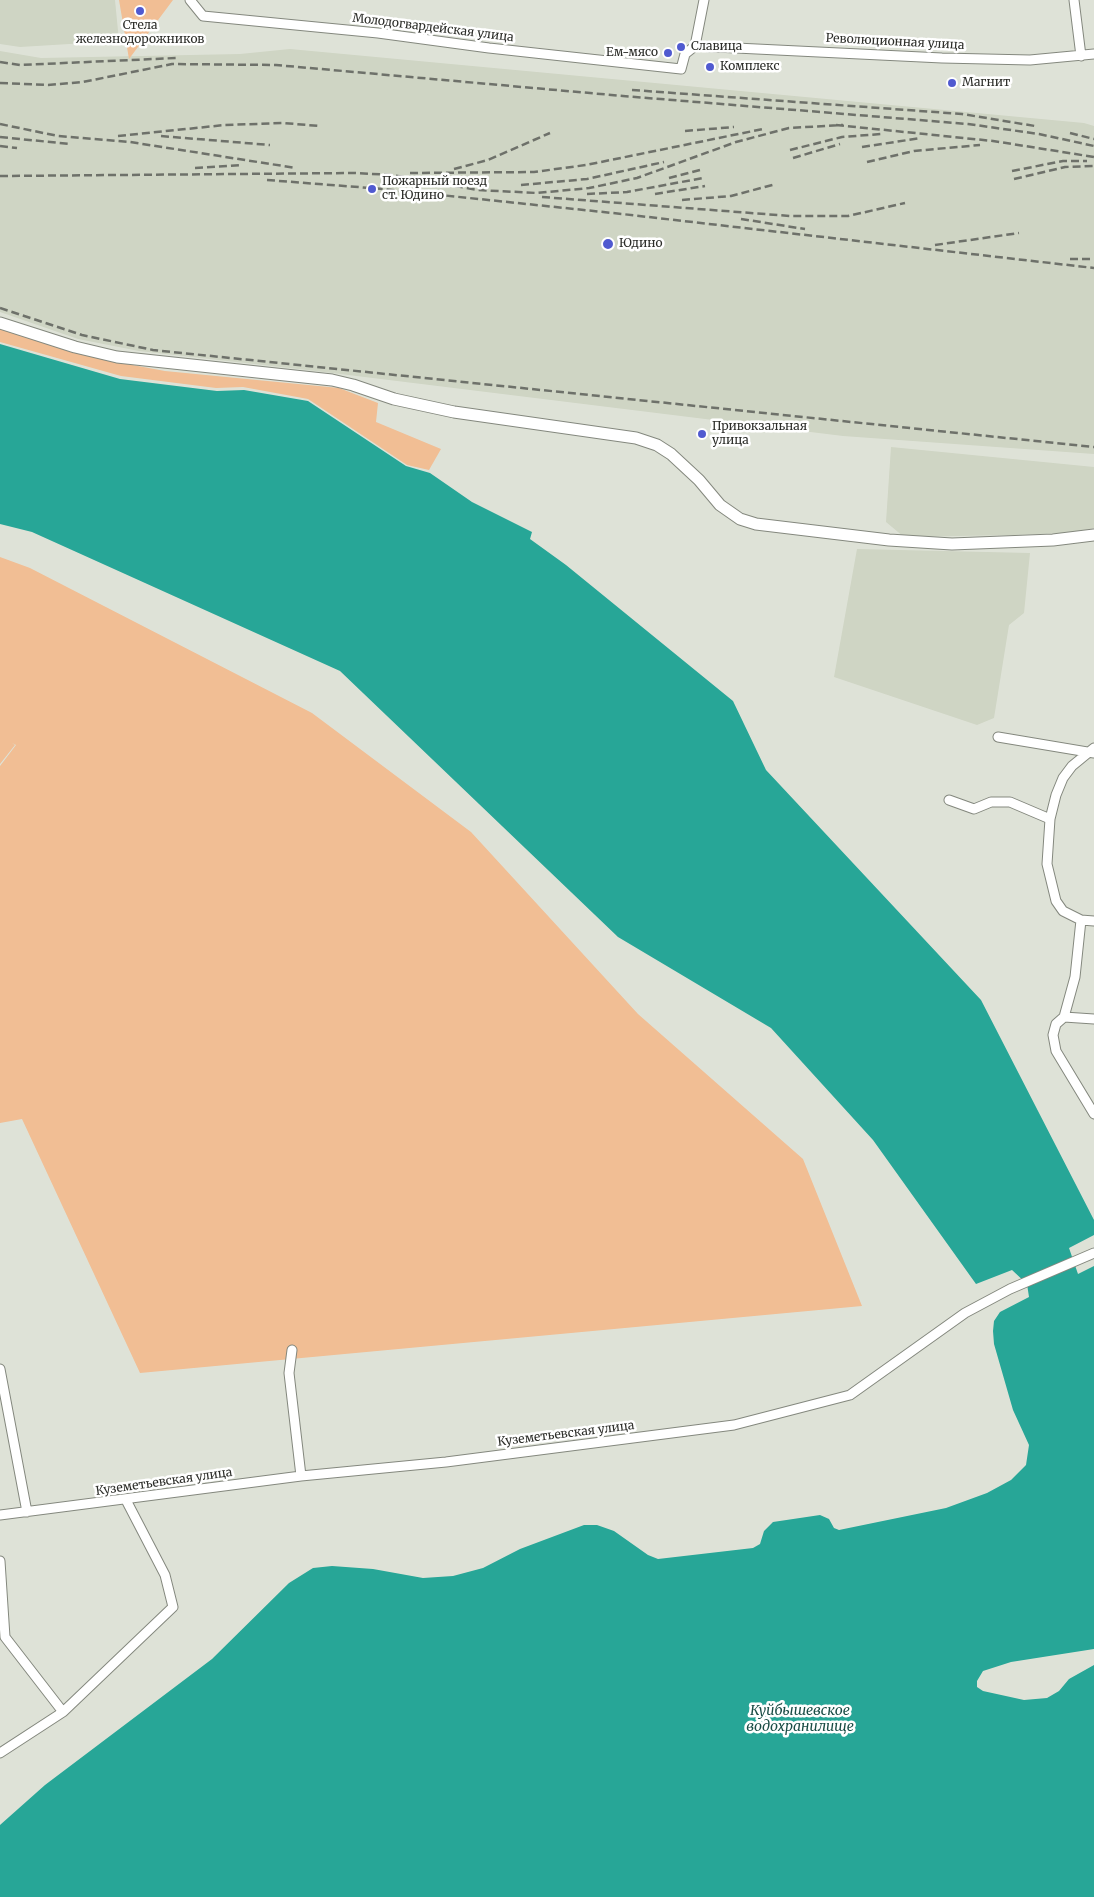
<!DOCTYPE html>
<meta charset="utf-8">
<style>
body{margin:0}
canvas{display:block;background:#dee2d7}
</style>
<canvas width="1094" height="1897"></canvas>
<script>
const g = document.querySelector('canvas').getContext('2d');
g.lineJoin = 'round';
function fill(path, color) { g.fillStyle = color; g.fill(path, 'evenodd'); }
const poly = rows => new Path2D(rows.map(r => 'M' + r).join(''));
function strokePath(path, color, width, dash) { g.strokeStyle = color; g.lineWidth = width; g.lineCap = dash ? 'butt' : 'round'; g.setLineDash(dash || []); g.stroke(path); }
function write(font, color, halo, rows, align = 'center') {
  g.font = font + ' Merriweather,serif'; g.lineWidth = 5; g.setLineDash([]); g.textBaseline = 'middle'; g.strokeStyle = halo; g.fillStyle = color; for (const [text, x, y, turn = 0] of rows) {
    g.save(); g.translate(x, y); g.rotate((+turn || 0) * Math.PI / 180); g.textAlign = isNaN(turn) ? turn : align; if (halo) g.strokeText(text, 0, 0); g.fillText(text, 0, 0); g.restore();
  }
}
const built = poly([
 [0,0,115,0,119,41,20,47,0,44],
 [290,49,1084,123,1094,126,1094,454,843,436,316,371,139,351,78,339,0,312,0,51,41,58,240,54],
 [891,447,1094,467,1094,528,1083,532,1013,535,904,537,886,522],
 [857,549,1030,553,1024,613,1009,625,994,718,977,725,834,677]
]);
const green = poly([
 [119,0,173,0,129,59],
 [0,329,71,352,116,362,165,371,339,388,378,403,376,422,441,449,429,470,407,465,308,399,243,387,216,388,121,376,0,342],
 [0,557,30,568,312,713,471,832,638,1014,803,1159,862,1306,140,1373,22,1119,0,1123,0,766,16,745,12,743,15,745,0,764]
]);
const water = poly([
 [0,344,120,379,217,391,244,390,308,401,406,466,430,473,472,502,532,532,530,539,566,565,733,701,766,770,981,1000,1094,1220,1094,1235,1069,1248,1078,1274,1094,1266,1094,1649,1011,1662,983,1671,977,1681,977,1687,983,1691,1024,1700,1047,1698,1059,1691,1069,1679,1094,1665,1094,1897,0,1897,0,1825,45,1785,212,1659,289,1583,313,1568,332,1566,373,1569,423,1578,453,1576,483,1568,520,1549,584,1525,597,1525,614,1531,648,1555,658,1559,753,1548,760,1544,764,1531,773,1522,820,1515,829,1519,834,1528,839,1530,946,1508,987,1493,1011,1480,1026,1465,1029,1445,1013,1410,994,1344,993,1331,994,1321,1000,1312,1029,1297,1027,1284,1012,1270,976,1284,873,1140,771,1028,618,937,340,671,32,532,0,524]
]);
const minor = poly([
 [190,0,203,16,378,33,489,48,681,69,685,54,695,46,704,0],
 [1074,0,1081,56],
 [695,46,942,58,1030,60,1094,54],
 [998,737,1094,753],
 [1094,748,1072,766,1063,778,1056,795,1050,819,1047,864,1056,901,1063,911,1081,920,1075,977,1064,1017,1056,1024,1053,1035,1056,1051,1094,1114],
 [949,800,974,809,991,802,1010,802,1050,819],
 [1081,920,1094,921],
 [1064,1017,1094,1019],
 [292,1350,289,1373,301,1476],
 [0,1369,27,1512],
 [0,1515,301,1476,446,1462,734,1425,850,1395,965,1313,1010,1289,1094,1253],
 [0,1561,5,1637,63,1712],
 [0,1753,63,1712,173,1607,165,1575,126,1500]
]);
const secondary = poly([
 [0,323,75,347,117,357,332,380,353,385,394,399,454,412,636,438,657,445,671,454,699,480,720,505,740,519,756,524,889,540,952,544,1053,540,1094,535]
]);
const rail = poly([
 [0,62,20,65,176,58],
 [0,83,48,85,83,82,172,64,276,65,623,96,968,124,1039,134,1094,146],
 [632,90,962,114,1035,126],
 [0,124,58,136,130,142,296,168],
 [836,125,993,141,1094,157],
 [685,131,734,127],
 [1070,133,1094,139],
 [118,136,225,125,283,123,319,126],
 [161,136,270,145],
 [0,137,70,144],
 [0,146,17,148],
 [862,147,921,138],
 [790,150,842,137,881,134],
 [793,158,840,144],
 [867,162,914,151,980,145],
 [195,168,242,165],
 [454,169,488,160,550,133],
 [1012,171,1063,161,1087,161],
 [410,173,534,172,586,165,763,129],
 [0,176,355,173,392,175,478,190,537,193,589,188,637,178,736,142,789,128,843,125],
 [669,178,700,170],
 [1014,179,1065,167,1094,166],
 [267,180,383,189,622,214,1094,268],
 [521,185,587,179,664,162],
 [587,194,627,192,703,178],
 [655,194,705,186],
 [542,197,790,216,848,216,905,203],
 [682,200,731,196,776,184],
 [741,219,805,229],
 [935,245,1019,233],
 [1070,259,1094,259],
 [0,308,82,335,153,350,1094,447]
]);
const markers = [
 [140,11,5,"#505ad0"],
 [681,47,5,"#505ad0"],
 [668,53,5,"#505ad0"],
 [710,67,5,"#505ad0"],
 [952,83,5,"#505ad0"],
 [372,189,5,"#505ad0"],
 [608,244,6,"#505ad0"],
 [702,434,5,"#505ad0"]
];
const poiNames = [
 ["Стела",140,26,"center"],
 ["железнодорожников",140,40,"center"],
 ["Славица",691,47],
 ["Ем-мясо",658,53,"right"],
 ["Комплекс",720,67],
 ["Магнит",962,83],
 ["Пожарный поезд",382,182],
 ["ст. Юдино",382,196],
 ["Юдино",619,244],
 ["Привокзальная",712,427],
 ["улица",712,441]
];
const streetNames = [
 ["Молодогвардейская улица",433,28,7],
 ["Революционная улица",895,42,3],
 ["Куземетьевская улица",566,1434,-7],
 ["Куземетьевская улица",164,1482,-8]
];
const waterNames = [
 ["Куйбышевское",800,1711],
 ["водохранилище",800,1727]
];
fill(built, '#cfd5c4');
fill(green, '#f1be94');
fill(water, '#27a697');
strokePath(minor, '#84887e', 11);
strokePath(secondary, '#84887e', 13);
strokePath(minor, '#fff', 9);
strokePath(secondary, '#fff', 11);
strokePath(rail, '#6e716a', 2.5, [8, 4]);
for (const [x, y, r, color] of markers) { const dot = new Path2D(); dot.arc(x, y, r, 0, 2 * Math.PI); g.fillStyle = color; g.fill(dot); strokePath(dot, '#fff', 2); }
write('12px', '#2c2d29', '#fff', poiNames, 'left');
write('12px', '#2c2d29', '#fff', streetNames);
write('italic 14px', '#194c45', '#fff', waterNames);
</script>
